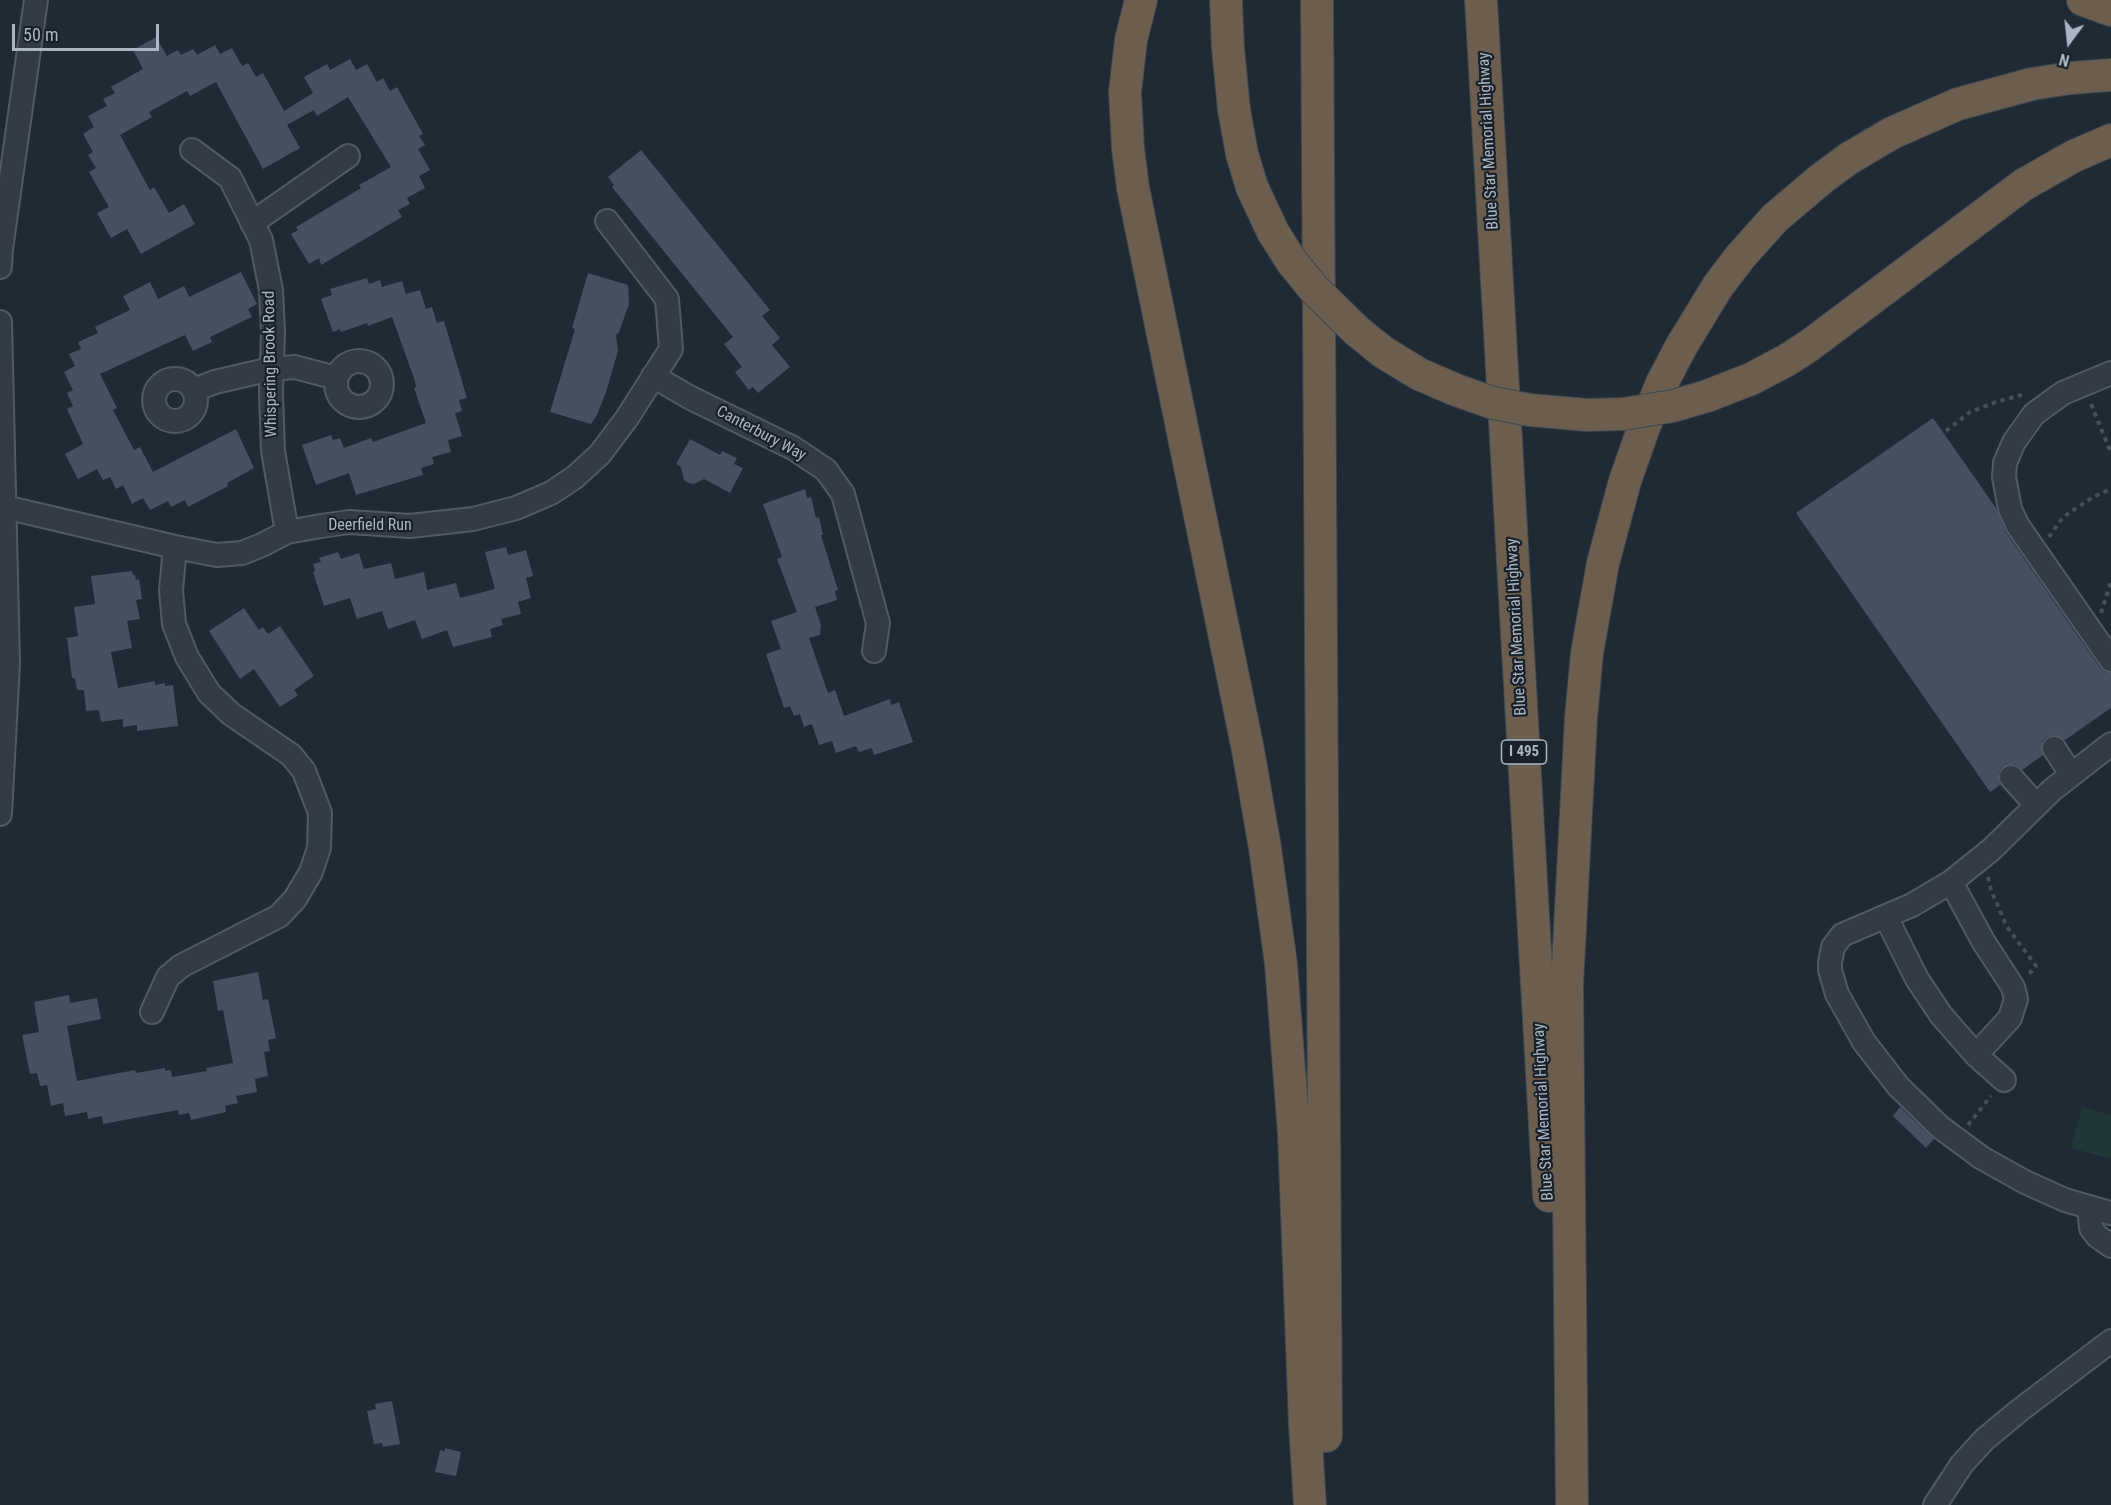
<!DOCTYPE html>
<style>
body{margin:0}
#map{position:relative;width:2111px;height:1505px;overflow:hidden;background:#1f2a35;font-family:"Roboto Condensed",sans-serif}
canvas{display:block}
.north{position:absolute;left:2039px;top:12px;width:60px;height:60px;-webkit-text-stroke:4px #18202a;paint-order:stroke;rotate:195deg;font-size:16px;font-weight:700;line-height:24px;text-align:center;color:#acb6c3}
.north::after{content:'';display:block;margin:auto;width:21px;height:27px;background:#acb6c3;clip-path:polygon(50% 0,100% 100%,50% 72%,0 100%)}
.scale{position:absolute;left:12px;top:24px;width:147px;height:27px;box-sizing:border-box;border:3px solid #acb6c3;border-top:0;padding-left:8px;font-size:18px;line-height:21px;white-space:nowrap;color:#acb6c3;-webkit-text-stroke:4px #18202a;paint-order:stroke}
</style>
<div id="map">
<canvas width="2111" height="1505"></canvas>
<div class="north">N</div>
<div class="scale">50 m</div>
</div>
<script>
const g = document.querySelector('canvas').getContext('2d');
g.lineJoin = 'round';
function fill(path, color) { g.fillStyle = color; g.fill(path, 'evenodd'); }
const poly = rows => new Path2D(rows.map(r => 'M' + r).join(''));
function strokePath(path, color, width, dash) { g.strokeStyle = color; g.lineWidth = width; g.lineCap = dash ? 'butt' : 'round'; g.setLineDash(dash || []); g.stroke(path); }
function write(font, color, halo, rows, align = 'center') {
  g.font = font + ' "Roboto Condensed",sans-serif'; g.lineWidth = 4.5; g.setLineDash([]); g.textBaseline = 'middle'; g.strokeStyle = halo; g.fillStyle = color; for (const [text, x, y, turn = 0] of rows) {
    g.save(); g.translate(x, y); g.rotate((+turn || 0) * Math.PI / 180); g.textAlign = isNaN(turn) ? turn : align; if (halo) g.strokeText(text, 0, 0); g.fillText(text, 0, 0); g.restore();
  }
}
const green = poly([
 [2082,1107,2111,1115,2111,1159,2071,1148]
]);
const building = poly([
 [156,37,167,56,178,50,181,55,193,49,197,55,215,45,220,54,232,48,242,66,248,63,256,77,263,73,284,111,313,93,304,77,327,64,330,70,350,59,356,70,367,64,377,82,383,78,390,91,397,87,423,134,419,136,425,145,418,149,430,170,419,176,425,188,407,198,410,204,398,210,402,217,321,265,319,258,309,264,291,234,298,230,296,227,361,188,359,185,391,167,348,97,317,116,314,110,287,125,300,148,263,169,216,82,190,96,187,91,149,112,152,117,120,135,150,190,154,187,169,213,184,204,195,224,141,254,127,229,111,238,97,213,109,207,89,172,96,168,88,155,93,152,83,134,94,127,88,116,107,106,103,99,115,93,111,87,143,69,133,50],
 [641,150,770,310,762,316,780,338,772,345,790,367,758,393,753,387,749,390,735,372,742,367,724,344,733,337,612,187,614,185,608,177],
 [241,272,257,304,248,309,252,317,210,337,212,342,193,351,185,335,100,374,117,408,113,410,134,450,140,447,153,472,236,429,254,468,227,483,228,486,188,507,185,500,171,507,168,501,150,510,143,498,132,504,123,485,116,489,110,477,103,480,97,469,78,479,65,454,83,444,67,409,73,406,67,393,73,390,64,372,75,366,69,354,81,349,78,342,98,333,95,327,130,310,123,296,150,282,158,299,184,286,189,297],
 [588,273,628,285,629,304,619,332,616,335,618,351,606,392,597,415,591,424,550,412,575,329,572,328],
 [367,278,369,284,380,280,382,287,402,281,406,294,420,290,426,309,432,307,437,323,444,321,467,398,459,400,462,411,455,413,462,436,448,440,451,452,432,457,434,464,421,468,423,475,356,495,349,473,316,485,302,445,331,435,333,440,340,438,344,448,371,438,373,442,426,423,414,388,416,387,415,381,392,317,368,326,367,323,341,332,340,329,333,332,321,299,332,295,330,289],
 [1933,418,1996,508,2007,534,2100,668,2105,672,2111,673,2111,708,2065,740,2054,735,2046,737,2042,741,2041,748,2043,755,2022,770,2015,764,2009,764,2002,767,1998,773,2000,785,1990,792,1796,513],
 [690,439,720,455,722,451,737,458,734,464,743,468,730,493,704,479,694,484,688,483,684,480,681,467,676,464],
 [805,489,807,498,811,497,816,518,819,517,823,535,821,535,838,590,835,591,837,600,815,607,821,625,820,635,809,638,828,693,835,690,844,716,890,699,891,705,899,702,913,742,874,755,872,748,859,752,856,746,836,753,832,741,819,745,812,724,804,727,800,714,794,716,790,706,784,708,766,654,781,649,771,621,797,612,777,559,782,557,763,504],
 [506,547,508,555,526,550,533,576,526,578,531,598,518,602,521,614,501,619,503,625,490,629,492,637,453,647,447,630,422,639,415,620,388,629,382,611,357,619,350,598,324,606,313,572,315,571,313,564,321,562,319,558,338,552,341,559,359,553,364,569,391,563,395,579,424,572,427,590,456,583,460,598,495,589,485,552],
 [132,571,133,575,135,575,136,580,139,579,142,599,136,600,140,619,127,621,132,648,111,652,118,688,155,681,155,685,165,683,165,686,173,685,178,726,137,731,137,725,123,727,123,719,101,722,99,710,86,711,84,690,77,690,75,678,72,678,67,638,78,636,74,607,95,604,91,576],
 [244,608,259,630,263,627,268,634,280,626,314,676,294,690,298,695,280,707,254,669,240,679,209,631],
 [258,972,263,1000,268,999,276,1038,268,1040,270,1051,264,1052,268,1076,255,1079,257,1092,236,1096,238,1103,225,1106,226,1112,191,1120,189,1113,179,1115,178,1110,103,1124,102,1116,88,1119,87,1112,65,1116,63,1103,51,1106,47,1085,40,1086,37,1073,30,1074,22,1035,39,1032,34,1002,69,995,70,1003,97,998,101,1019,67,1026,77,1081,135,1070,136,1073,165,1068,165,1071,171,1070,172,1077,207,1071,206,1068,233,1063,223,1010,218,1011,213,981],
 [1900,1107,1934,1139,1926,1148,1893,1116],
 [392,1401,400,1444,383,1447,382,1443,374,1444,367,1411,376,1409,375,1404],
 [445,1448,461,1452,456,1476,435,1472,440,1450,445,1451]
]);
const path = poly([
 [2091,404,2111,453],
 [1946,431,1970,412,1996,402,2025,394],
 [2049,537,2063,517,2093,497,2111,489],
 [2101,613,2111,582],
 [1988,877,1991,890,2007,927,2036,966,2029,974],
 [1968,1125,1991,1096]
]);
const minor = poly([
 [192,150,230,178,261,240,271,290,273,332,271,392,273,451,287,532],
 [252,223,348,156],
 [0,267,1,249,36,0],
 [0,322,8,663,0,814],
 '336 384a23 23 0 1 1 46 0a23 23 0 1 1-46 0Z',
 [2111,373,2063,393,2034,414,2014,442,2005,463,2004,477,2010,509,2018,526,2111,660],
 [653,376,689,397,793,448,826,470,843,494,878,623,874,651],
 '154 400a21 21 0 1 1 42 0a21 21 0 1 1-42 0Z',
 [194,390,215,382,271,369,295,367,336,378],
 [0,506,175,547,217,555,242,553,262,545,287,532,321,526,349,522,410,526,473,519,516,508,551,493,575,477,600,454,627,418,671,349,667,299,607,221],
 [2054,748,2071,774],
 [2011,777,2036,805],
 [1951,882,1983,941,2013,987,2016,999,2010,1018,1976,1055],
 [1886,917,1917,979,1941,1015,1976,1055,2004,1080],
 [152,1012,168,977,181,966,279,916,295,899,311,872,319,848,320,813,304,771,291,755,231,714,209,693,187,657,174,624,171,590,175,547],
 [2089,1208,2091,1228,2097,1236,2111,1246],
 [2110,1213,2065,1200,2025,1182,1982,1158,1940,1127,1898,1086,1864,1042,1837,994,1830,970,1830,963,1833,947,1842,935,1912,905,1951,882,1992,849,2052,790,2111,744],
 [1935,1505,1962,1464,1985,1439,2020,1410,2111,1341]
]);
const highway = poly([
 [1141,0,1131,40,1125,92,1128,148,1133,188,1248,750,1265,848,1281,964,1294,1134,1305,1425,1310,1505],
 [1226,0,1228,48,1234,110],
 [1317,0,1326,1436],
 [1481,0,1549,1196],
 [2083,0,2111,10],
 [1751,379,1787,360,1810,345,2023,185,2074,156,2111,140],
 [1572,1505,1567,985,1581,718,1587,653,1603,563,1625,481,1644,427,1662,383,1682,345,1718,286,1740,257,1775,218,1821,179,1848,159,1892,133,1958,104,2032,84,2071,78,2111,75]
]);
const highwayBridge = poly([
 [1234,110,1242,154,1252,187,1273,232,1292,262,1314,289,1357,331,1383,352,1419,374,1456,390,1493,403,1530,410,1587,415,1623,414,1673,406,1707,396,1751,379]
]);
const shields = [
 [1524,752,45]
];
const shieldNames = [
 ["I 495",1524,752]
];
const streetNames = [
 ["Blue Star Memorial Highway",1489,141,-93],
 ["Whispering Brook Road",271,364,-91],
 ["Canterbury Way",761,434,28],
 ["Deerfield Run",370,526],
 ["Blue Star Memorial Highway",1517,627,-93],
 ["Blue Star Memorial Highway",1544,1112,-93]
];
fill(green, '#223737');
fill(building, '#45515f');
strokePath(minor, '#505964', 26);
strokePath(highway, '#3d4650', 34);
strokePath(path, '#405455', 4, [4.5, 4.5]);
strokePath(minor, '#323b45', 22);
strokePath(highway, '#6b5e4f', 32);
strokePath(highwayBridge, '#3d4650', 34, []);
strokePath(highwayBridge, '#6b5e4f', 32);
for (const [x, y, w] of shields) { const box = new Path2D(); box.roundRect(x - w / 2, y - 12, w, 24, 4.5); g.fillStyle = '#18202a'; g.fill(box); strokePath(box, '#acb6c3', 1.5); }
write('bold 15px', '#acb6c3', null, shieldNames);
write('16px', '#acb6c3', '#18202a', streetNames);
</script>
